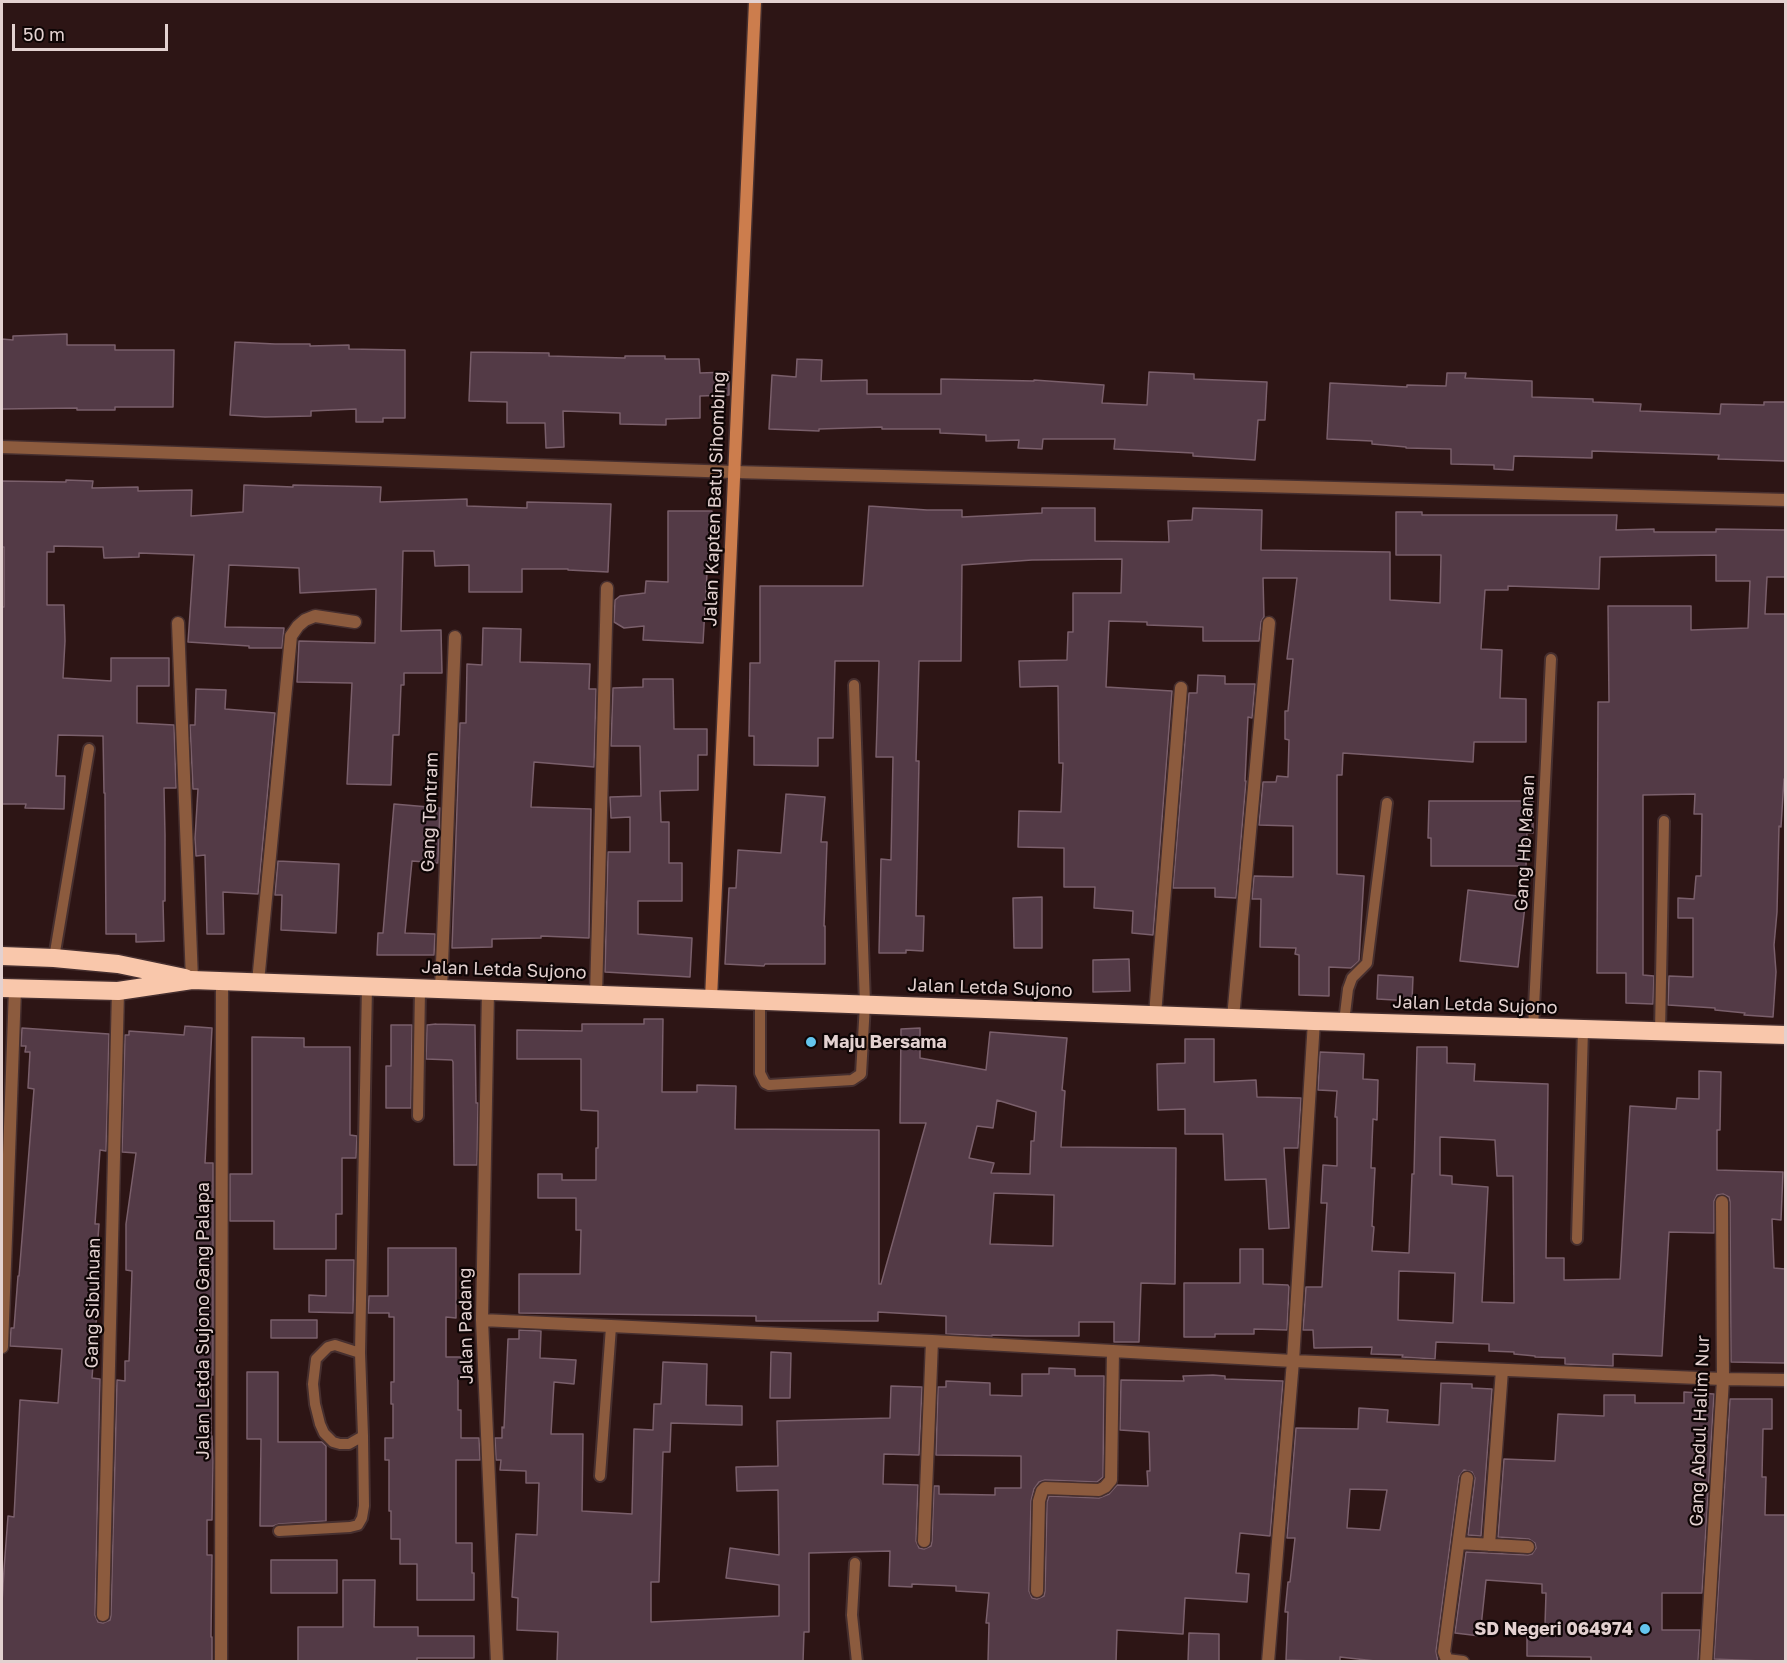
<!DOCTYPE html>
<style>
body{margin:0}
#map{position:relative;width:1787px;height:1663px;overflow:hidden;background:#2d1515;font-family:"Golos Text",sans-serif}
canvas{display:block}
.frame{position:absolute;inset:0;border:3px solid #e3d1d0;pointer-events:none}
.scale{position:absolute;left:12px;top:24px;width:156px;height:27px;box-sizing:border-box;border:3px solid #e3d1d0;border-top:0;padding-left:8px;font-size:18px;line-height:21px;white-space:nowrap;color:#e3d1d0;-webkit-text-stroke:4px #0e0505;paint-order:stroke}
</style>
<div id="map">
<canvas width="1787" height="1663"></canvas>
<div class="frame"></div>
<div class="scale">50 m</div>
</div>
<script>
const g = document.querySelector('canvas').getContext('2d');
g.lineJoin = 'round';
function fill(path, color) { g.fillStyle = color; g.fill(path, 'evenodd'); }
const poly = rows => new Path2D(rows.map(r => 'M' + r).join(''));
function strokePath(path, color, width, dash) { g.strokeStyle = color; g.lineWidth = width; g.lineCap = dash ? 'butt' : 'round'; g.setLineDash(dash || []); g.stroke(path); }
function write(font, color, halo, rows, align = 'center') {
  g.font = font + ' "Golos Text",sans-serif'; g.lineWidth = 4.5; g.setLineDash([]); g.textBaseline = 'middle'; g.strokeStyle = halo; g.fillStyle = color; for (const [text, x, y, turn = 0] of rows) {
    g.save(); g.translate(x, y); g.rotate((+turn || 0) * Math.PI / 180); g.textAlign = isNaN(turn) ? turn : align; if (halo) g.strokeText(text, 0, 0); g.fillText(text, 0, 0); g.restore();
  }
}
const building = poly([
 [67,334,67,345,115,345,115,350,174,350,173,407,115,407,115,410,77,410,77,408,2,409,2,339,13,340,13,336,67,334],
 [235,342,275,344,310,344,310,346,349,345,349,349,405,350,405,418,383,418,383,422,356,422,356,409,311,411,311,416,265,417,230,415,235,342],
 [471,352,549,353,549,356,625,358,625,356,665,356,665,359,699,359,700,373,729,372,729,395,700,396,700,418,666,419,666,425,620,424,620,413,563,411,564,447,546,448,545,423,507,423,507,402,469,401,471,352],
 [797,359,822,360,821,381,867,380,867,394,941,394,941,379,1034,381,1034,380,1104,385,1102,403,1147,405,1149,372,1194,374,1194,379,1267,382,1265,420,1258,420,1255,460,1193,456,1193,453,1114,449,1115,439,1043,439,1042,449,1018,448,1019,440,986,441,986,435,940,433,940,429,882,429,882,427,819,429,819,431,769,429,772,375,796,377,797,359],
 [1447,373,1466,373,1465,378,1532,381,1532,397,1593,399,1593,402,1641,404,1640,411,1720,414,1721,404,1764,405,1764,402,1785,402,1785,461,1718,459,1719,455,1592,451,1592,458,1514,456,1513,470,1494,469,1494,465,1451,464,1451,449,1406,448,1406,447,1372,444,1372,441,1327,439,1330,383,1407,387,1407,385,1446,386,1447,373],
 [66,480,93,481,92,488,138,487,138,491,192,490,191,516,243,512,244,485,293,487,293,485,381,487,380,502,467,499,467,506,527,508,527,502,611,504,608,572,568,570,568,569,522,569,522,592,469,592,469,565,435,566,434,551,403,551,401,631,441,630,442,673,404,673,404,685,401,685,399,735,393,735,391,785,347,784,352,683,297,682,299,641,375,643,376,589,300,593,299,568,229,565,225,627,284,628,282,648,249,648,249,646,188,642,194,555,139,553,139,557,104,558,103,547,54,546,54,552,47,552,47,605,64,605,65,641,63,678,111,681,111,658,169,658,169,686,137,686,137,723,174,725,176,788,164,788,165,835,165,901,163,901,164,941,136,942,136,934,106,934,105,793,104,793,103,736,58,735,56,776,65,776,64,809,25,808,26,804,2,804,2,607,4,607,4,547,2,547,2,481,66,482,66,480],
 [869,506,927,510,962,510,962,517,1042,513,1042,508,1095,508,1095,541,1169,542,1168,521,1192,520,1193,508,1262,510,1261,550,1390,552,1390,600,1440,603,1441,555,1396,555,1396,512,1422,512,1422,515,1617,515,1616,530,1654,529,1654,532,1716,532,1716,529,1785,530,1785,577,1767,577,1765,614,1785,614,1785,779,1784,779,1781,827,1779,826,1777,912,1774,945,1776,972,1773,1017,1744,1015,1745,1013,1715,1010,1715,1008,1668,1005,1669,976,1693,977,1693,918,1678,918,1678,898,1694,899,1696,876,1701,876,1702,814,1694,814,1695,794,1643,795,1643,975,1654,976,1653,1004,1626,1003,1626,973,1597,973,1598,702,1609,702,1608,606,1691,606,1691,630,1748,628,1750,581,1716,581,1716,555,1600,557,1599,589,1508,586,1508,590,1485,590,1481,649,1502,650,1500,698,1526,699,1526,742,1474,742,1473,762,1343,753,1342,775,1337,775,1337,874,1364,876,1359,961,1351,968,1329,967,1329,996,1299,995,1299,955,1295,954,1296,948,1260,947,1261,899,1252,899,1254,876,1293,877,1293,826,1259,825,1263,782,1276,782,1277,776,1288,777,1289,740,1285,739,1285,711,1288,711,1293,659,1287,659,1297,578,1263,578,1264,617,1261,622,1259,641,1203,641,1203,627,1147,625,1147,622,1109,621,1106,687,1172,691,1153,935,1132,933,1133,911,1094,908,1095,887,1064,887,1064,848,1018,847,1019,811,1061,812,1063,763,1059,763,1058,686,1020,687,1019,661,1067,660,1068,632,1073,632,1073,593,1121,593,1122,559,1032,560,962,565,961,661,919,661,916,761,919,761,916,916,924,916,923,951,906,950,906,953,879,953,881,859,891,860,893,757,876,757,879,661,835,661,833,738,818,738,818,766,754,765,754,736,749,736,750,663,760,663,760,586,863,586,869,506],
 [668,511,712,511,712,556,708,556,703,643,643,640,644,626,624,628,614,622,615,600,620,596,645,593,646,581,668,582,668,511],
 [483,628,521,629,520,662,590,664,589,689,596,689,594,767,534,762,531,807,591,809,589,938,541,936,541,938,492,939,492,947,452,948,460,723,466,723,467,664,482,665,483,628],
 [1198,675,1225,676,1225,684,1255,684,1252,718,1248,717,1245,781,1246,781,1236,898,1215,897,1215,888,1173,888,1189,693,1197,693,1198,675],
 [643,679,673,679,674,729,707,729,707,755,698,755,698,790,660,791,661,822,669,822,669,863,682,863,682,901,638,901,638,934,692,938,690,977,605,972,608,852,630,852,630,817,611,818,610,797,641,796,640,746,611,746,613,688,643,687,643,679],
 [196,689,226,690,225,709,275,713,258,894,223,892,224,934,207,934,205,855,196,856,195,838,198,789,193,789,190,725,195,725,196,689],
 [786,794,825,797,821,842,827,842,824,926,825,926,825,964,765,964,764,966,725,964,729,888,736,888,738,850,781,853,786,794],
 [1429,801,1533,801,1533,833,1527,833,1526,866,1431,866,1431,838,1428,838,1429,801],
 [394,804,440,808,438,863,412,861,405,933,435,934,434,955,377,955,378,933,383,933,394,804],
 [278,861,339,864,336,933,281,930,282,895,275,895,278,861],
 [1468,890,1526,897,1518,967,1460,961,1468,890],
 [1042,897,1042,948,1014,948,1013,898,1042,897],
 [1129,959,1130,991,1093,992,1093,960,1129,959],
 [1378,975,1413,977,1412,1001,1377,999,1378,975],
 [644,1019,663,1019,662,1092,697,1092,697,1085,736,1086,735,1129,879,1130,879,1284,881,1284,926,1123,900,1123,901,1029,920,1028,920,1058,986,1070,990,1032,1067,1038,1062,1090,1065,1091,1061,1147,1176,1148,1175,1284,1141,1283,1139,1342,1114,1342,1114,1322,1079,1322,1079,1336,1026,1336,992,1335,992,1336,946,1334,946,1316,878,1312,878,1321,756,1321,756,1316,519,1313,519,1274,580,1274,581,1230,576,1230,576,1198,538,1198,538,1174,562,1174,562,1180,596,1180,596,1148,598,1148,598,1111,581,1110,581,1059,517,1059,517,1030,582,1031,582,1024,644,1024,644,1019],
 [997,1100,1036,1112,1034,1141,1031,1141,1030,1174,991,1173,994,1163,969,1158,977,1126,993,1128,997,1100],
 [994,1193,1054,1195,1053,1246,990,1244,994,1193],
 [436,1024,475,1025,476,1103,478,1103,477,1165,454,1165,453,1062,452,1060,426,1059,427,1025,436,1024],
 [391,1025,412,1025,411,1108,386,1108,386,1066,391,1066,391,1025],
 [185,1026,212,1028,205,1163,213,1163,213,1375,211,1375,211,1436,212,1436,213,1461,212,1520,207,1520,207,1555,212,1555,211,1637,212,1637,212,1662,2,1662,2,1603,4,1569,8,1516,14,1517,20,1400,58,1403,62,1349,10,1346,11,1328,14,1328,18,1276,19,1276,34,1089,28,1088,30,1052,25,1052,26,1046,21,1046,22,1028,109,1034,106,1151,100,1150,95,1224,99,1224,93,1310,97,1310,92,1378,100,1379,95,1615,98,1622,103,1623,110,1620,111,1615,117,1380,125,1381,125,1361,129,1361,132,1271,126,1270,126,1224,136,1153,122,1152,125,1035,129,1035,129,1031,184,1035,185,1026],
 [252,1037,304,1038,304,1047,350,1047,350,1135,357,1136,356,1158,342,1158,342,1214,336,1214,336,1249,274,1249,274,1221,230,1221,230,1174,252,1174,252,1037],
 [1185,1039,1214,1039,1214,1082,1256,1080,1257,1097,1301,1098,1298,1148,1284,1148,1289,1228,1269,1229,1266,1179,1225,1180,1223,1134,1185,1134,1185,1109,1158,1110,1157,1064,1185,1063,1185,1039],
 [1417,1047,1447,1047,1447,1063,1475,1064,1474,1081,1548,1084,1546,1258,1564,1258,1564,1280,1620,1279,1630,1106,1676,1109,1677,1098,1699,1099,1699,1071,1721,1072,1720,1130,1717,1130,1717,1170,1783,1172,1781,1220,1772,1219,1774,1268,1785,1269,1785,1363,1731,1362,1730,1202,1729,1197,1723,1194,1717,1195,1714,1201,1714,1233,1669,1232,1662,1356,1613,1354,1613,1366,1565,1364,1565,1358,1535,1357,1535,1356,1514,1354,1514,1352,1489,1351,1489,1344,1436,1342,1435,1359,1402,1357,1403,1355,1371,1354,1372,1347,1314,1348,1313,1330,1303,1330,1306,1287,1322,1287,1327,1203,1321,1203,1323,1165,1337,1166,1337,1117,1335,1117,1337,1091,1318,1090,1320,1052,1364,1054,1363,1079,1378,1080,1377,1120,1373,1119,1371,1168,1375,1168,1372,1226,1374,1227,1372,1251,1409,1253,1412,1174,1414,1174,1417,1047],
 [1440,1137,1495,1140,1497,1176,1513,1176,1514,1303,1482,1302,1488,1187,1452,1184,1452,1176,1440,1175,1440,1137],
 [1399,1271,1455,1273,1453,1323,1398,1320,1399,1271],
 [388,1248,456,1248,456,1318,446,1317,446,1357,465,1357,465,1378,458,1378,458,1410,461,1410,461,1438,479,1438,480,1460,456,1460,456,1543,472,1543,472,1573,474,1573,474,1600,417,1600,417,1564,400,1564,400,1539,391,1539,391,1511,389,1511,389,1460,385,1460,385,1438,393,1438,393,1404,391,1404,391,1382,394,1382,394,1317,389,1317,389,1313,368,1313,369,1296,388,1296,388,1248],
 [1240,1249,1263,1249,1263,1284,1288,1285,1289,1287,1287,1330,1254,1329,1254,1334,1215,1334,1215,1337,1184,1337,1184,1283,1240,1283,1240,1249],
 [326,1260,354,1260,353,1313,309,1312,309,1295,326,1296,326,1260],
 [271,1320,317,1320,317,1338,271,1338,271,1320],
 [519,1330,541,1331,540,1358,576,1360,574,1384,554,1382,551,1434,583,1434,582,1511,632,1514,634,1429,653,1430,654,1404,661,1404,663,1362,707,1364,706,1405,742,1406,742,1425,671,1423,670,1452,663,1452,659,1582,651,1582,651,1622,779,1616,779,1585,726,1578,730,1548,779,1555,778,1490,737,1491,736,1467,778,1466,777,1421,890,1418,891,1386,922,1387,919,1455,884,1454,883,1484,918,1485,916,1541,919,1548,924,1549,931,1546,932,1541,934,1486,939,1486,939,1494,995,1495,995,1488,1021,1488,1021,1456,936,1455,938,1387,946,1387,946,1381,990,1383,990,1395,1022,1396,1022,1374,1049,1374,1049,1368,1075,1369,1075,1376,1104,1376,1103,1477,1097,1482,1045,1480,1039,1482,1034,1489,1031,1501,1029,1591,1032,1598,1037,1599,1044,1596,1045,1591,1047,1502,1049,1496,1099,1498,1109,1494,1117,1485,1148,1486,1147,1471,1150,1471,1149,1432,1120,1430,1121,1380,1184,1381,1183,1376,1213,1375,1225,1376,1225,1379,1283,1381,1270,1536,1240,1533,1236,1573,1249,1574,1247,1602,1185,1598,1183,1634,1117,1630,1116,1662,988,1662,989,1623,986,1623,989,1593,956,1591,956,1586,912,1584,912,1587,889,1586,890,1551,809,1553,809,1632,804,1632,803,1662,557,1662,558,1632,517,1630,518,1598,512,1597,516,1534,537,1535,539,1483,526,1483,526,1471,500,1470,501,1460,496,1460,495,1438,502,1438,502,1427,504,1428,508,1339,519,1339,519,1330],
 [771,1352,791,1353,790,1398,770,1398,771,1352],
 [247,1372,278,1372,278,1442,322,1442,326,1446,326,1521,279,1524,273,1526,260,1526,261,1439,247,1439,247,1372],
 [1441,1383,1472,1384,1472,1388,1492,1389,1481,1536,1468,1535,1475,1478,1472,1472,1464,1470,1459,1477,1436,1651,1438,1662,1384,1662,1340,1657,1340,1662,1286,1660,1288,1612,1285,1612,1288,1582,1290,1582,1295,1538,1287,1538,1296,1428,1358,1429,1359,1408,1388,1410,1387,1422,1439,1425,1441,1383],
 [1350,1489,1387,1490,1380,1530,1347,1528,1350,1489],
 [1684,1392,1714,1394,1702,1593,1662,1593,1662,1630,1700,1630,1698,1662,1591,1662,1591,1657,1527,1656,1527,1625,1545,1625,1546,1593,1542,1593,1542,1584,1486,1580,1480,1636,1455,1633,1466,1552,1528,1555,1532,1554,1536,1548,1535,1543,1529,1539,1498,1537,1504,1459,1555,1461,1558,1414,1604,1416,1604,1395,1635,1395,1635,1403,1684,1403,1684,1392],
 [1730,1399,1772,1399,1772,1429,1763,1429,1762,1477,1766,1477,1765,1515,1785,1515,1785,1662,1714,1659,1730,1399],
 [271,1560,337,1560,337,1593,271,1593,271,1560],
 [343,1580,375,1580,374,1627,418,1627,418,1636,474,1636,474,1658,417,1658,417,1662,298,1662,298,1627,343,1627,343,1580],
 [1189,1633,1219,1634,1219,1662,1188,1662,1189,1633]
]);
const lane = poly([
 [54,958,89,749],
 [760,1000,760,1073,765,1083,769,1085,852,1080,861,1074,865,1004,854,685],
 [1344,1022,1348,989,1352,978,1367,963,1387,803],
 [1533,1028,1551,659],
 [1660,1032,1664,821],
 [418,1116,420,988],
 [1577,1239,1583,1029],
 [360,1353,335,1345,328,1347,316,1359,313,1384,315,1404,320,1424,324,1433,333,1442,340,1444,349,1444,363,1436],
 [600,1476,611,1327],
 [279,1531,350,1527,358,1525,362,1518,364,1506,363,1436,360,1353,367,986],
 [855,1563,852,1615,857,1662]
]);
const street = poly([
 [2,447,734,472,1786,500],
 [178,623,192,980],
 [258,982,291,636,298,626,305,620,315,616,355,622],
 [441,989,455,637],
 [488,990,482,1320,497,1662],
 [596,995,607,588],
 [1155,1015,1181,688],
 [1233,1018,1269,623],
 [482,1320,932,1341,1293,1361,1723,1379,1786,1380],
 [2,1347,15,989],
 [924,1541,932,1341],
 [1459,1543,1528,1547],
 [1489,1545,1502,1370],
 [1037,1591,1039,1501,1042,1491,1045,1488,1099,1490,1105,1487,1111,1480,1113,1351],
 [103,1615,118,991],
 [221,1662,222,981],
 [1268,1662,1293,1361,1314,1021],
 [1463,1662,1447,1660,1444,1652,1467,1478],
 [1706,1662,1723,1379,1722,1202]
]);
const secondary = poly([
 [711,999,755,2]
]);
const highway = poly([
 [2,956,54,958,118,964,185,978],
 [2,988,118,991,192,980,1314,1021,1786,1035]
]);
const markers = [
 [811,1042,6,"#64c5ee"],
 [1645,1629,6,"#64c5ee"]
];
const streetNames = [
 ["Jalan Kapten Batu Sihombing",715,499,-88],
 ["Gang Tentram",430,812,-88],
 ["Gang Hb Manan",1525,843,-87],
 ["Jalan Letda Sujono",504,970,2],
 ["Jalan Letda Sujono",990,988,2],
 ["Jalan Letda Sujono",1475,1005,2],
 ["Gang Sibuhuan",93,1303,-89],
 ["Jalan Letda Sujono Gang Palapa",203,1321,-90],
 ["Jalan Padang",466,1326,-91],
 ["Gang Abdul Halim Nur",1700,1431,-88]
];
const poiNames = [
 ["Maju Bersama",823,1042],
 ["SD Negeri 064974",1633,1629,"right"]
];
fill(building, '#533a46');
strokePath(building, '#7a5f6b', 1.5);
strokePath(lane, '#462f2f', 14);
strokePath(street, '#462f2f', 15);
strokePath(secondary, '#462f2f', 15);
strokePath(highway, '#462f2f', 21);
strokePath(lane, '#8c5b3e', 10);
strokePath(street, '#8c5b3e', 12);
strokePath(secondary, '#cc7d4d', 12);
strokePath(highway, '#f9c7ab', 18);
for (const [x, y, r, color] of markers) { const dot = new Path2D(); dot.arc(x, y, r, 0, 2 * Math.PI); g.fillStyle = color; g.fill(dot); strokePath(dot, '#0e0505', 2); }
write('18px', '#e3d1d0', '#0e0505', streetNames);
write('bold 18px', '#e3d1d0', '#0e0505', poiNames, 'left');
</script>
